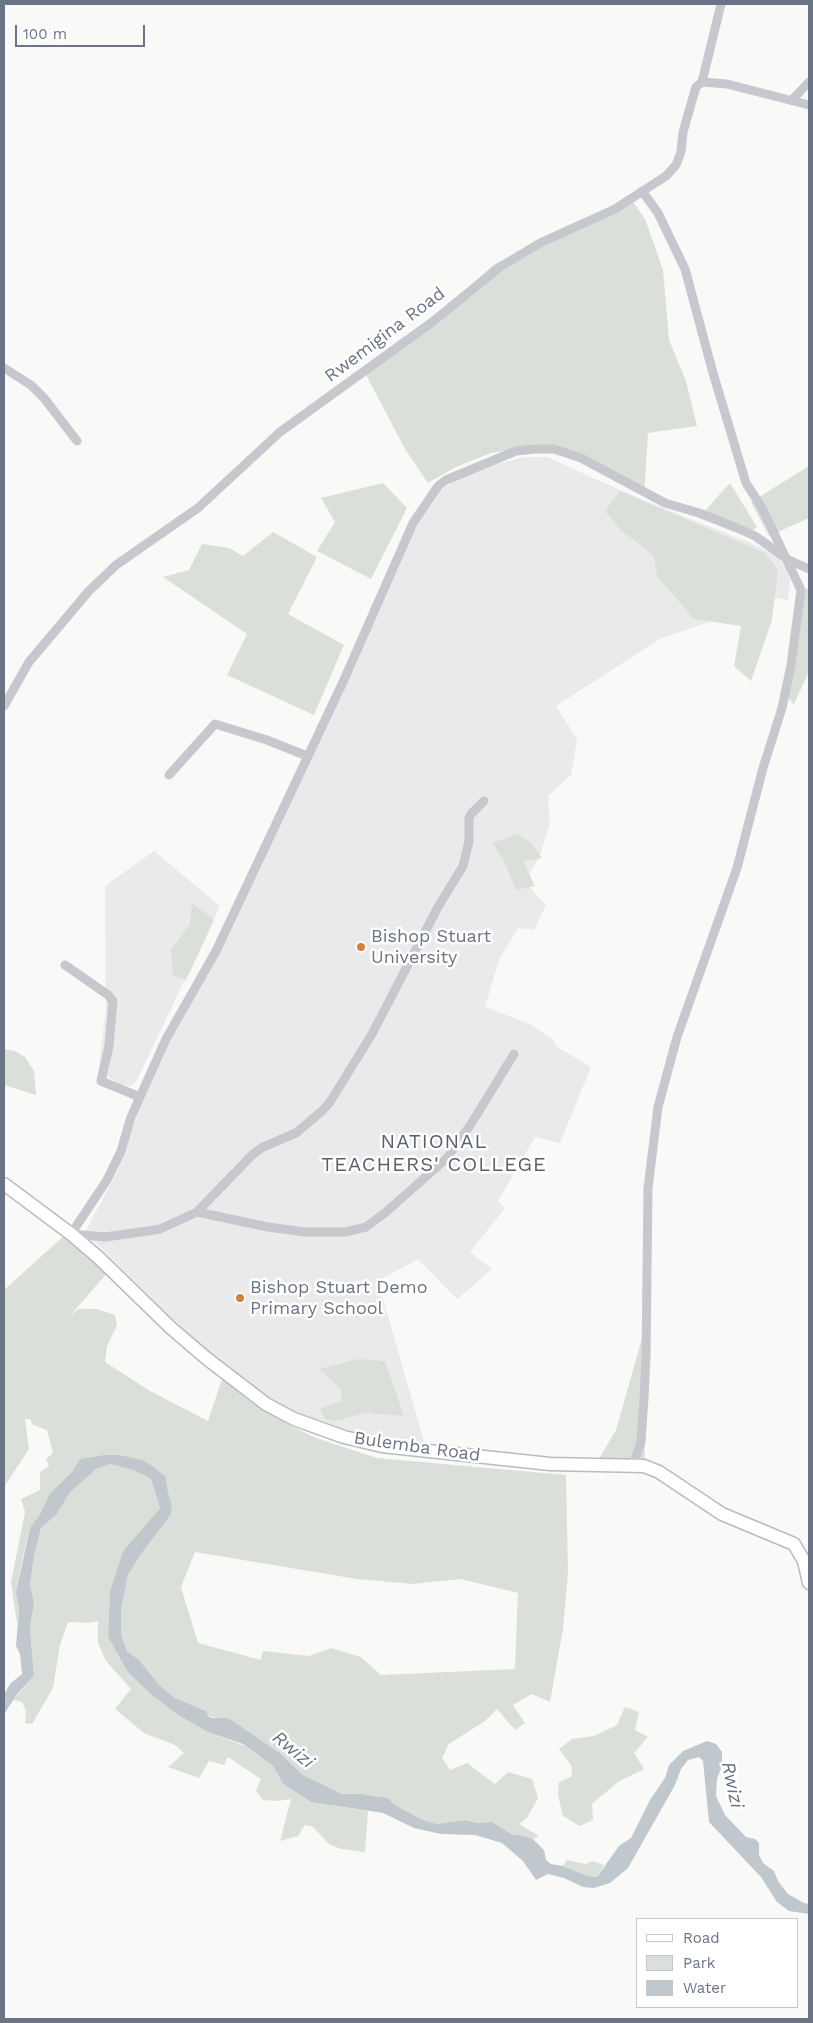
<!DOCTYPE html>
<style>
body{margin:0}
#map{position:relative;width:813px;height:2023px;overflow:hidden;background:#f9f9f8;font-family:"Work Sans",sans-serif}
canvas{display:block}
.frame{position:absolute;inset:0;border:5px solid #6b7486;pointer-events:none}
.legend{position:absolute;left:636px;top:1918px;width:162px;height:90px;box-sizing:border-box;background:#fff;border:1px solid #c4c7cf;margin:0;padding:6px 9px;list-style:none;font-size:15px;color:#6b7486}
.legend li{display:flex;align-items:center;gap:10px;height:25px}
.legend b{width:25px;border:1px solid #c4c7cf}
.scale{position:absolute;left:15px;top:25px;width:130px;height:22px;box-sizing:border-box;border:2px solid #6b7486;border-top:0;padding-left:6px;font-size:15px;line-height:18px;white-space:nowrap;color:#6b7486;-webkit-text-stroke:4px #fff;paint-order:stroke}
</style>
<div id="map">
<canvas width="813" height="2023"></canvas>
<div class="frame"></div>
<ul class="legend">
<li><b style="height:6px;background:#fff"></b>Road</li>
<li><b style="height:14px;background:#dae0d9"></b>Park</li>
<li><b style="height:14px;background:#c0c7cd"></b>Water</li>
</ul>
<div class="scale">100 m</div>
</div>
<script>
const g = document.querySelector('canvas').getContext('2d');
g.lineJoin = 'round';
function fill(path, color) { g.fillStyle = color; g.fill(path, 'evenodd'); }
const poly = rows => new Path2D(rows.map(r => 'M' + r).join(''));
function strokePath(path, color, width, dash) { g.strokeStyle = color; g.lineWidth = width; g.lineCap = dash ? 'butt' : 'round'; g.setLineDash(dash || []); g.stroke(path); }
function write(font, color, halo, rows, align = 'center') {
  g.font = font + ' "Work Sans",sans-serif'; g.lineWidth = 5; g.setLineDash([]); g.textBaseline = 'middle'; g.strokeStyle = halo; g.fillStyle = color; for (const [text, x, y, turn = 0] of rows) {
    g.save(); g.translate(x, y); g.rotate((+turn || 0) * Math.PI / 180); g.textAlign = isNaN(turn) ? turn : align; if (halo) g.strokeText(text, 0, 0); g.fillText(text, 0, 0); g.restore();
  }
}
const built = poly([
 [524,457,547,457,631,495,760,547,777,557,786,567,790,582,788,600,777,598,660,639,556,706,577,739,571,775,548,796,550,823,540,855,525,882,546,905,534,930,518,928,499,960,485,1007,532,1025,553,1040,557,1047,591,1067,560,1143,535,1137,498,1201,505,1208,470,1252,492,1269,457,1299,418,1259,378,1281,427,1452,302,1421,254,1389,185,1331,85,1232,116,1174,143,1097,421,511,440,490,472,471],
 [154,851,220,906,136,1082,130,1086,119,1084,107,1076,98,1075,106,1008,105,886]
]);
const green = poly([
 [631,199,645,219,663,270,669,340,686,381,697,426,648,433,644,495,579,459,540,446,491,453,456,467,428,483,405,449,363,369,454,301,493,265],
 [809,466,809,518,769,536,751,502],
 [383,483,407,508,371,579,317,551,335,522,321,498],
 [730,483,757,527,751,532,702,514],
 [620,491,765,553,778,570,772,620,751,681,734,666,741,626,694,619,657,576,654,556,620,529,605,511],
 [273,532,317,557,288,614,344,645,314,715,227,675,247,634,163,577,189,570,202,544,229,548,243,556],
 [808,588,809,588,809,671,794,704,784,694,796,595],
 [518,834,531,843,542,858,523,861,535,886,516,890,503,859,492,843],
 [192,903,214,920,186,980,173,976,171,950,190,924],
 [4,1049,15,1051,25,1057,34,1071,36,1095,4,1085],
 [65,1235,108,1272,69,1317,78,1309,97,1309,115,1315,117,1325,107,1346,105,1362,150,1391,208,1421,222,1379,248,1400,291,1426,316,1438,377,1458,566,1475,568,1572,563,1629,550,1702,532,1694,513,1705,525,1723,515,1730,497,1709,485,1721,449,1744,442,1758,450,1770,467,1763,495,1784,508,1772,532,1779,538,1798,527,1818,519,1824,539,1836,533,1839,520,1835,513,1835,492,1822,478,1823,465,1820,437,1824,423,1820,395,1805,388,1798,362,1794,342,1794,303,1775,280,1753,233,1721,208,1716,206,1711,175,1698,159,1685,137,1659,127,1651,121,1634,121,1610,128,1575,141,1554,171,1515,172,1505,168,1492,166,1477,154,1467,80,1459,72,1472,50,1493,40,1514,30,1528,23,1556,16,1592,19,1609,17,1624,11,1582,25,1512,21,1499,40,1490,40,1472,49,1466,46,1459,53,1453,47,1430,33,1425,30,1419,25,1419,29,1449,4,1487,4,1290],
 [195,1552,357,1579,412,1584,461,1579,518,1593,515,1669,381,1675,361,1657,331,1648,309,1656,263,1651,261,1660,198,1643,181,1587],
 [642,1338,645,1463,596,1464,616,1430],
 [358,1359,385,1361,404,1416,366,1413,334,1421,325,1419,320,1409,341,1401,341,1389,319,1369],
 [110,1464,133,1470,151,1479,160,1508,123,1551,110,1591,108,1637,127,1671,210,1733,245,1746,273,1766,283,1784,311,1802,368,1811,365,1852,341,1849,329,1844,313,1827,305,1825,298,1836,280,1841,291,1799,278,1801,263,1800,256,1791,261,1779,228,1757,224,1765,209,1761,199,1778,168,1767,184,1753,175,1745,144,1733,115,1709,131,1689,106,1661,98,1643,98,1621,89,1623,68,1622,60,1645,53,1688,32,1724,25,1723,26,1711,22,1702,13,1700,34,1676,30,1628,34,1603,30,1583,35,1552,41,1528,57,1514,70,1492,80,1481,96,1469],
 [625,1707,639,1712,635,1730,648,1737,634,1753,644,1769,618,1782,592,1804,593,1820,580,1826,563,1816,558,1795,559,1782,572,1776,571,1765,559,1749,572,1739,594,1736,617,1725],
 [566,1860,586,1864,592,1861,604,1865,597,1877,588,1876,563,1866]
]);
const water = poly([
 [105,1455,119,1455,142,1460,154,1467,166,1477,168,1492,172,1505,171,1515,141,1554,128,1575,121,1610,121,1634,127,1651,139,1660,159,1685,175,1698,206,1711,208,1716,212,1718,225,1718,233,1721,280,1753,303,1775,342,1794,362,1794,388,1798,395,1805,423,1820,437,1824,465,1820,478,1823,492,1822,513,1835,520,1835,533,1839,544,1850,546,1860,551,1864,563,1866,588,1876,597,1877,619,1846,631,1838,650,1800,665,1778,669,1765,683,1751,707,1741,716,1744,722,1752,722,1766,717,1779,716,1796,725,1815,746,1837,755,1839,759,1843,759,1855,763,1863,774,1871,778,1881,788,1894,804,1903,809,1904,809,1914,789,1911,777,1902,761,1877,709,1822,703,1761,699,1757,688,1760,681,1769,675,1785,628,1868,610,1883,594,1888,583,1887,564,1878,548,1874,536,1880,523,1861,502,1843,475,1835,441,1834,414,1828,383,1813,311,1802,283,1784,273,1766,243,1744,210,1733,177,1714,152,1695,127,1671,108,1637,110,1591,123,1551,160,1508,151,1479,133,1470,110,1464,96,1469,70,1492,57,1514,41,1528,35,1552,30,1583,34,1603,30,1628,34,1676,18,1693,4,1714,4,1694,11,1683,22,1674,20,1654,16,1646,19,1609,16,1592,30,1528,40,1514,50,1493,72,1472,80,1459]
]);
const minor = poly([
 [702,82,721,4],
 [792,100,809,82],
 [4,368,31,385,44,398,77,441],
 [4,706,29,662,88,592,116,565,198,508,280,432,431,323,500,267,540,243,615,209,666,176,676,165,681,152,683,132,696,87,702,82,727,84,809,105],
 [169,775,215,724,267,740,307,756],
 [484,801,471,814,469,818,469,841,463,866,438,907,372,1034,330,1102,322,1111,296,1133,263,1147,253,1154,197,1212,160,1229,148,1231,105,1237,71,1234,107,1180,121,1151,131,1117,166,1039,216,951,343,682,413,523,438,486,446,480,516,451,535,449,554,449,581,458,665,503,699,513,737,528,755,536,787,559,809,569],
 [65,965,108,995,113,1001,109,1046,101,1081,140,1097],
 [197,1212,268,1227,305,1232,345,1232,366,1227,386,1212,447,1158,471,1124,514,1054],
 [633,1465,641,1442,644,1398,646,1358,648,1188,658,1107,677,1037,737,868,763,768,782,708,791,665,801,590,762,508,746,483,713,373,685,269,658,213,642,191]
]);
const secondary = poly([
 [4,1184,71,1234,98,1257,171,1328,206,1358,266,1404,294,1419,344,1437,382,1446,550,1464,644,1466,659,1472,722,1514,794,1544,804,1561,809,1583]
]);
const markers = [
 [361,947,5,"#d5813c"],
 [240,1298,5,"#d5813c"]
];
const streetNames = [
 ["Rwemigina Road",385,335,-37],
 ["Bulemba Road",417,1447,8]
];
const poiNames = [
 ["Bishop Stuart",371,937],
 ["University",371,958],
 ["Bishop Stuart Demo",250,1288],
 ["Primary School",250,1309]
];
const waterNames = [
 ["Rwizi",293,1750,39],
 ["Rwizi",732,1785,78]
];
const quarterNames = [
 ["NATIONAL",434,1142],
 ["TEACHERS' COLLEGE",434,1165]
];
fill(built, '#eaeaeb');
fill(green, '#dae0d9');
fill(water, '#c0c7cd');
strokePath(secondary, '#b9bbc1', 15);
strokePath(minor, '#c6c8cd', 9);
strokePath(secondary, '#fff', 12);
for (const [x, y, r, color] of markers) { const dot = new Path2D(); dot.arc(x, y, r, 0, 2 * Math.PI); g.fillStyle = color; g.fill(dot); strokePath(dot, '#fff', 2); }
write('18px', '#6b7486', '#fff', streetNames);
write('18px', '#6b7486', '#fff', poiNames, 'left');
write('italic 19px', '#677481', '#fff', waterNames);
g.letterSpacing = '1px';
write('20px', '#595f6c', '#fff', quarterNames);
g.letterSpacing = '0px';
</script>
